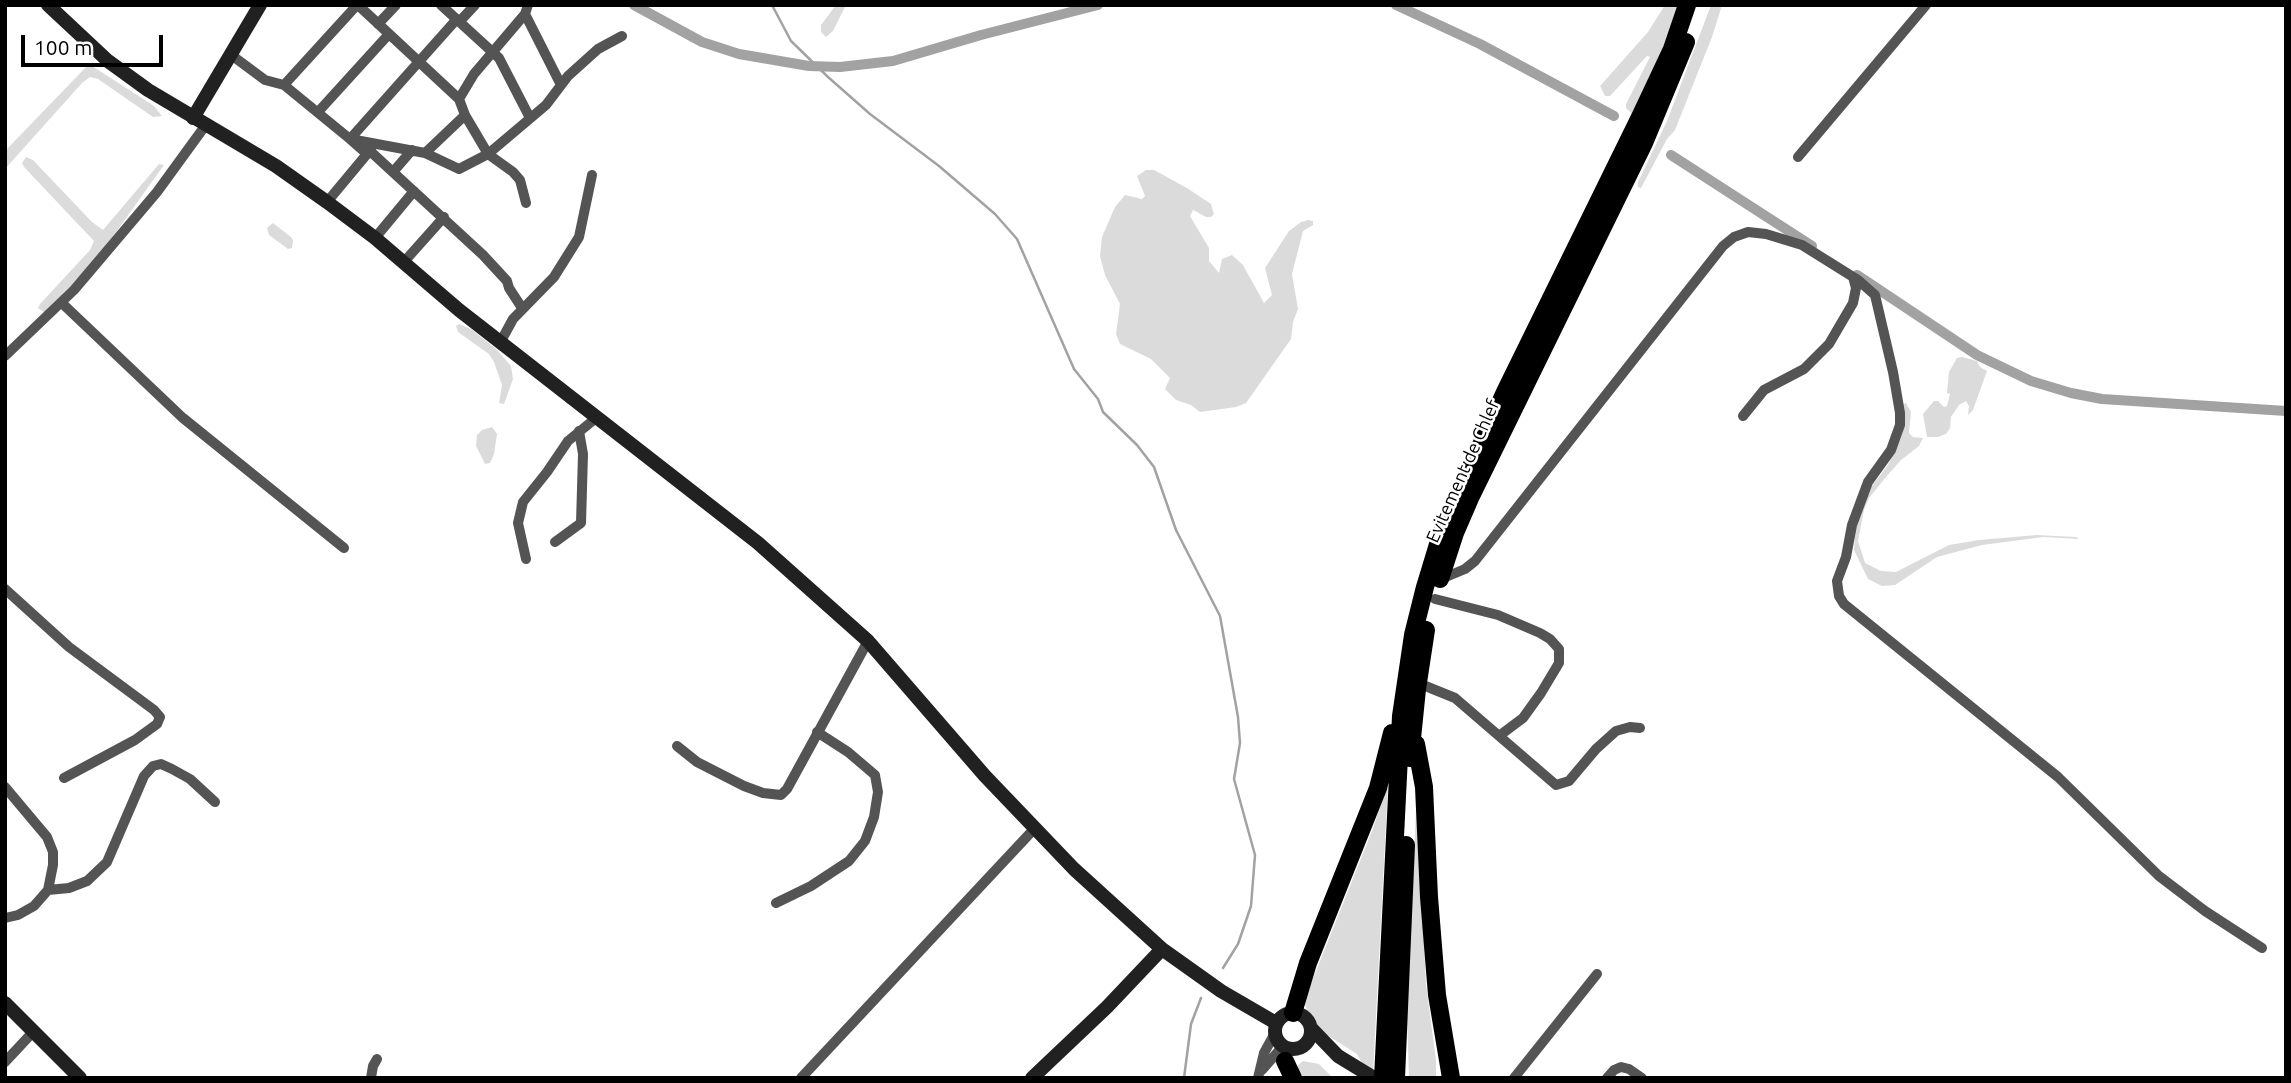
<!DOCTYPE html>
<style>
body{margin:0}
#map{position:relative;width:2291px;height:1083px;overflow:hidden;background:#fff;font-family:Ubuntu,sans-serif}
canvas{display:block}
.frame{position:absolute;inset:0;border:7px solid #000;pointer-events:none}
.scale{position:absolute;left:21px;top:35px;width:142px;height:32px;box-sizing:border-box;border:4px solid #000;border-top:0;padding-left:9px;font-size:21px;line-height:24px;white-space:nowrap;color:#000;-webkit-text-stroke:5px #fff;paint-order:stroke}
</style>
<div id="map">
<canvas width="2291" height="1083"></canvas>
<div class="frame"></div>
<div class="scale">100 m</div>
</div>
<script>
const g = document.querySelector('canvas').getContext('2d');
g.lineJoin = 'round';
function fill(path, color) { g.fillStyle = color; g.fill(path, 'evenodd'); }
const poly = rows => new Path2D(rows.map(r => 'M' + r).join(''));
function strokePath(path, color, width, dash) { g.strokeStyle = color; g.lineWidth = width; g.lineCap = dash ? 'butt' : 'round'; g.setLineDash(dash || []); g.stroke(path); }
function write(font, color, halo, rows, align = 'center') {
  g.font = font + ' Ubuntu,sans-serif'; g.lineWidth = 5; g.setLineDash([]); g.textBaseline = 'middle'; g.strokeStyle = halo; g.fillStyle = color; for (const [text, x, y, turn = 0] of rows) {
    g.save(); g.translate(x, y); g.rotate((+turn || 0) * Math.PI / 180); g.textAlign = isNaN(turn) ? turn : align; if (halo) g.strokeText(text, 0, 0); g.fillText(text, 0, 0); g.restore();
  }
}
const green = poly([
 [836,5,846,5,833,31,826,37,821,32,821,25],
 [1665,5,1680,5,1661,55,1633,115,1626,108,1626,104,1650,57,1647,56,1610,96,1605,96,1600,86,1648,32],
 [1711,5,1722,5,1712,37,1675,130,1667,139,1641,188,1638,187,1638,182,1667,121],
 [89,64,154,106,162,116,153,117,98,79,90,77,82,83,5,169,5,151],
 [26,157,33,160,92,222,103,230,159,164,164,165,96,260,49,312,45,313,38,308,40,304,90,250,94,241,24,167,22,163],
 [1146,170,1154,170,1187,188,1211,204,1214,214,1211,217,1206,217,1193,210,1190,216,1209,248,1209,261,1219,273,1222,259,1232,255,1243,265,1264,303,1272,295,1265,268,1289,231,1301,222,1308,220,1313,221,1313,225,1303,231,1292,274,1298,309,1293,322,1291,339,1246,403,1236,407,1200,412,1191,405,1176,400,1165,389,1170,378,1151,359,1120,344,1116,334,1120,304,1105,275,1100,256,1102,237,1115,207,1125,195,1142,199,1145,196,1137,176],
 [273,223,291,237,293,240,292,248,288,249,269,235,267,228],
 [459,324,471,329,496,349,511,366,513,379,504,404,499,403,502,385,494,362,489,354,458,332,456,326],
 [1962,357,1977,361,1980,367,1987,371,1973,410,1968,415,1969,406,1966,401,1959,405,1951,417,1950,428,1946,434,1938,437,1927,437,1923,414,1934,401,1938,401,1944,407,1947,406,1950,394,1947,393,1949,372,1957,358],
 [1906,403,1911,412,1909,433,1913,437,1923,438,1919,446,1901,460,1886,477,1869,498,1864,510,1858,541,1865,563,1881,571,1896,572,1949,545,1979,540,2037,535,2076,537,2079,539,2043,537,1982,545,1937,557,1895,585,1882,586,1868,579,1854,550,1856,524,1865,495,1888,465,1901,438,1905,425,1902,405],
 [492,427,497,434,494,454,490,463,485,464,476,446,477,435,482,430],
 [1388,784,1373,1074,1369,1075,1357,1054,1316,1028,1310,1020,1305,1004,1306,996,1372,831],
 [1416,809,1418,813,1426,985,1436,1060,1436,1078,1409,1078,1407,1014],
 [1303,1061,1319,1064,1333,1078,1298,1078,1298,1065]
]);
const stream = poly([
 [772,5,791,41,828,77,870,114,939,166,995,214,1017,239,1074,369,1098,399,1103,412,1137,445,1154,467,1176,530,1220,616,1238,717,1240,743,1234,779,1255,855,1251,906,1238,944,1223,968],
 [1184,1078,1191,1024,1201,998]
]);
const canal = poly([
 [634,5,702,42,739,54,809,66,840,67,893,61,981,35,1098,5],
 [1396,5,1480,44,1614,116],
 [1671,155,1812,246],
 [1857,275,1977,355,2031,381,2071,393,2102,399,2286,411]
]);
const street = poly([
 [358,5,459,99],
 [441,5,499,58,530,118],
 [525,14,561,85],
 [459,22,475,5],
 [378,24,396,5],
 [230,54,265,80,284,85,350,139,425,153,459,169,488,154,546,105,568,76,598,49,622,36],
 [284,85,357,5],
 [318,112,389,34],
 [371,149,367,154,350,139,456,20],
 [370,151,483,255,507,281,509,288,522,308],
 [425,153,465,115],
 [1798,157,1926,5],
 [393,172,412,150],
 [327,202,367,154],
 [526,203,520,180,513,172,488,154,465,115,459,99,474,74,525,14,528,5],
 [375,238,414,191],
 [403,263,444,217],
 [63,304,183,418,344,548],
 [501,341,513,319,554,277,579,237,592,175],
 [5,356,74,290,157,192,205,126],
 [1743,416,1764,390,1804,369,1829,344,1853,303,1856,288,1853,277],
 [555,542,581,523,583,454,579,431],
 [526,559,518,523,523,502,547,472,568,441,596,418],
 [1441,579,1465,569,1475,561,1723,246,1734,237,1748,232,1766,234,1802,245,1858,280,1875,295,1893,372,1900,413,1900,425,1891,450,1868,482,1852,525,1846,557,1837,581,1839,596,1844,604,2058,777,2159,876,2205,911,2262,948],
 [5,589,69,647,154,710,160,717,157,724,135,740,64,778],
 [1435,599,1498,615,1540,633,1550,639,1559,649,1559,663,1541,693,1523,718,1499,736],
 [1418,683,1455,698,1556,785,1569,781,1596,749,1616,731,1630,727,1640,728],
 [677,746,697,762,744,786,763,793,781,795,787,789,868,641],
 [5,787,47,837,53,852,53,865,48,890,34,906,18,915,5,918],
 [48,890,69,888,87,881,107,862,144,776,153,766,161,764,172,769,190,779,215,802],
 [776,903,811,886,849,861,865,841,874,817,878,792,875,775,848,752,817,732],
 [5,1062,33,1032],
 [1262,1070,1283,1046],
 [371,1078,373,1066,377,1059],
 [801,1078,1035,828],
 [1258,1078,1264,1053,1275,1033],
 [1514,1078,1597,974],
 [1607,1078,1614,1070,1621,1067,1629,1069,1642,1078]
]);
const secondary = poly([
 [48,5,108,61,148,90,276,166,327,202,375,238,459,310,758,543,868,641,985,776,1074,869,1162,949,1221,991,1276,1023],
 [193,118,260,5],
 [5,1003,80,1078],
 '1275 1031a18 18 0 1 1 36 0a18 18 0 1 1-36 0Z',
 [1311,1028,1338,1056,1374,1078],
 [1032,1078,1107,1007,1162,949]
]);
const highway = poly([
 [1440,579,1455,533,1471,496,1644,143,1686,42],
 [1416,744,1424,787,1429,897,1437,995,1451,1078],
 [1410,758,1417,689,1426,630],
 [1293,1013,1308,963,1378,788,1392,733],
 [1285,1061,1293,1078],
 [1383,1078,1401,716,1413,635,1425,587,1442,531,1505,392,1641,115,1672,49,1687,5],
 [1396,1078,1406,845]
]);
const streetNames = [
 ["Evitement de Chlef",1463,471,-66]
];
fill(green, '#dbdbdb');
strokePath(stream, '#a2a2a2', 2.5);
strokePath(canal, '#a2a2a2', 10);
strokePath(street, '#545454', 10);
strokePath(secondary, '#212121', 14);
strokePath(highway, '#000', 18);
write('18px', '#000', '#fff', streetNames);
</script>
